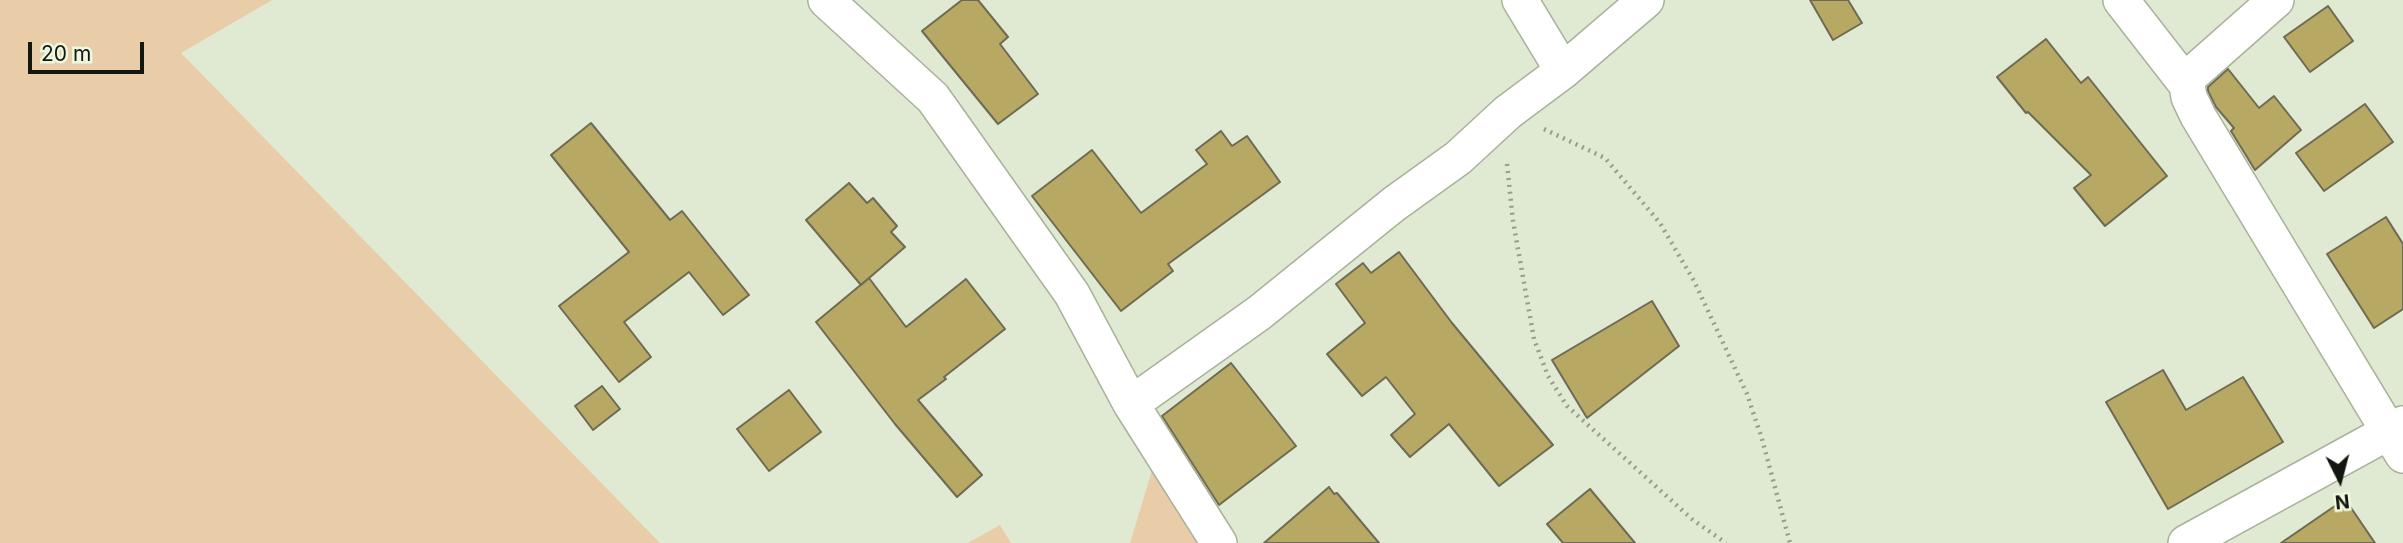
<!DOCTYPE html>
<style>
body{margin:0}
#map{position:relative;width:2403px;height:543px;overflow:hidden;background:#e0ead2;font-family:Inter,sans-serif}
canvas{display:block}
.north{position:absolute;left:2305px;top:445px;width:70px;height:70px;-webkit-text-stroke:5px #edf8df;paint-order:stroke;rotate:174deg;font-size:19px;font-weight:700;line-height:28px;text-align:center;color:#14170f}
.north::after{content:'';display:block;margin:auto;width:24px;height:32px;background:#14170f;clip-path:polygon(50% 0,100% 100%,50% 72%,0 100%)}
.scale{position:absolute;left:28px;top:42px;width:116px;height:32px;box-sizing:border-box;border:4px solid #14170f;border-top:0;padding-left:9px;font-size:21px;line-height:24px;white-space:nowrap;color:#14170f;-webkit-text-stroke:5px #edf8df;paint-order:stroke}
</style>
<div id="map">
<canvas width="2403" height="543"></canvas>
<div class="north">N</div>
<div class="scale">20 m</div>
</div>
<script>
const g = document.querySelector('canvas').getContext('2d');
g.lineJoin = 'round';
function fill(path, color) { g.fillStyle = color; g.fill(path, 'evenodd'); }
const poly = rows => new Path2D(rows.map(r => 'M' + r).join(''));
function strokePath(path, color, width, dash) { g.strokeStyle = color; g.lineWidth = width; g.lineCap = dash ? 'butt' : 'round'; g.setLineDash(dash || []); g.stroke(path); }
const green = poly([
 [0,0,272,0,181,53,660,543,0,543],
 [1157,454,1210,543,1130,543],
 [1000,525,1011,543,968,543]
]);
const building = poly([
 [962,0,978,0,1008,37,1000,44,1038,94,998,124,922,31,962,0],
 [1810,0,1848,0,1862,23,1833,40,1810,0],
 [2328,6,2353,41,2310,72,2284,37,2328,6],
 [2046,39,2081,83,2088,77,2167,176,2105,226,2074,188,2091,175,2028,112,2026,113,1997,77,2046,39],
 [2228,69,2259,108,2274,96,2301,130,2255,170,2231,131,2234,128,2216,107,2208,91,2208,87,2228,69],
 [2365,104,2393,142,2324,191,2296,153,2365,104],
 [591,123,670,220,682,211,749,295,723,315,689,272,624,322,651,357,619,382,559,306,629,252,551,155,591,123],
 [1221,131,1232,146,1247,136,1280,182,1168,264,1173,271,1121,311,1032,196,1092,150,1141,213,1207,164,1196,150,1221,131],
 [849,183,867,203,873,198,897,226,891,232,905,247,861,285,806,220,849,183],
 [2386,217,2403,244,2403,309,2374,328,2327,254,2386,217],
 [1399,252,1452,323,1553,445,1499,486,1449,424,1410,457,1391,435,1415,414,1386,377,1362,396,1327,354,1365,323,1336,284,1363,263,1371,273,1399,252],
 [869,278,906,327,966,279,1005,329,944,377,946,379,918,400,982,475,957,497,895,424,816,322,869,278],
 [1652,301,1679,346,1587,418,1552,360,1652,301],
 [1231,363,1296,446,1219,505,1162,416,1231,363],
 [2163,370,2186,410,2243,377,2283,442,2168,509,2106,402,2163,370],
 [602,386,620,409,593,430,575,406,602,386],
 [789,390,821,432,769,471,737,429,789,390],
 [1329,487,1334,494,1337,493,1379,543,1264,543,1329,487],
 [1590,489,1635,543,1563,543,1547,524,1590,489],
 [2345,499,2375,543,2281,543,2345,499]
]);
const path = poly([
 [1544,129,1605,158,1660,223,1694,281,1747,394,1762,439,1790,543],
 [1507,164,1513,221,1534,339,1548,376,1567,406,1693,520,1726,543]
]);
const street = poly([
 [826,0,933,98,1072,294,1131,404,1219,543],
 [1520,0,1563,71],
 [2121,0,2187,85],
 [2276,0,2190,76,2187,85,2189,97,2198,116,2403,455],
 [1131,404,1259,313,1394,204,1458,158,1508,112,1563,71,1646,0],
 [2186,543,2403,424]
]);
fill(green, '#e9cca8');
fill(building, '#b7a963');
strokePath(building, '#6e6a54', 2);
strokePath(street, '#a8b29b', 38);
strokePath(path, '#969e8b', 4.5, [2, 5]);
strokePath(street, '#fff', 35);
</script>
